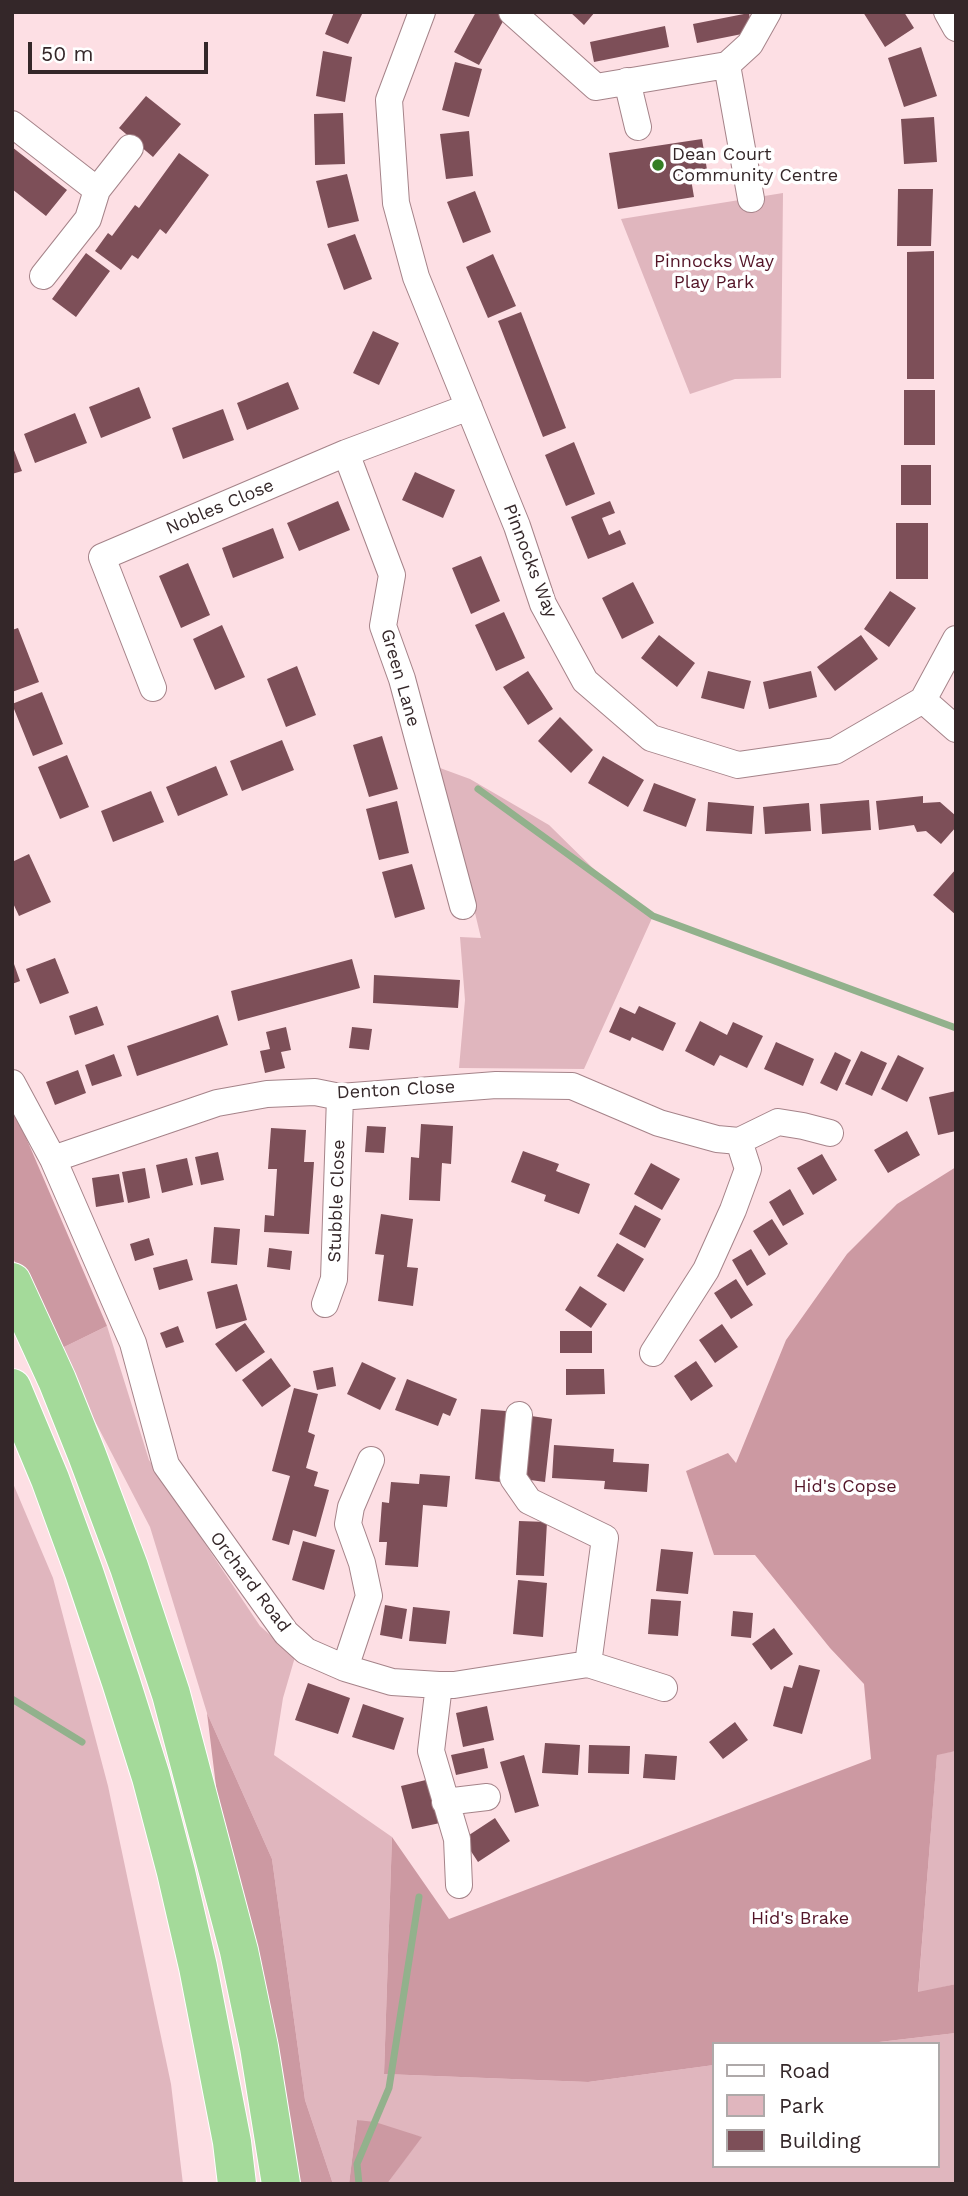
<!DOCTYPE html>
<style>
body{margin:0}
#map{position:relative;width:968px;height:2196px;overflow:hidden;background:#fddfe4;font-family:"Work Sans",sans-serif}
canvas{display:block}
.frame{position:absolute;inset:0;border:14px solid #342729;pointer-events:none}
.legend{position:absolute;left:712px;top:2042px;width:228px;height:126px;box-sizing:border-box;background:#fff;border:2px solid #aea9a9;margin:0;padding:9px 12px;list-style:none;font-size:21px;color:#342729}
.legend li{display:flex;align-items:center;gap:14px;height:35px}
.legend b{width:35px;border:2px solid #aea9a9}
.scale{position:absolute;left:28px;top:42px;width:180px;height:32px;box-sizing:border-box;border:4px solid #342729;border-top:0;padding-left:9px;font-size:21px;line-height:24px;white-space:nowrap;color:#342729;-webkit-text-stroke:5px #fff;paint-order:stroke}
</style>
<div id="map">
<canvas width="968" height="2196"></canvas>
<div class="frame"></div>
<ul class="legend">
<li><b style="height:9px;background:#fff"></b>Road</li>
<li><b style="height:19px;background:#e0b6be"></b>Park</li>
<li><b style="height:19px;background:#7d4f58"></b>Building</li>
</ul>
<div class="scale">50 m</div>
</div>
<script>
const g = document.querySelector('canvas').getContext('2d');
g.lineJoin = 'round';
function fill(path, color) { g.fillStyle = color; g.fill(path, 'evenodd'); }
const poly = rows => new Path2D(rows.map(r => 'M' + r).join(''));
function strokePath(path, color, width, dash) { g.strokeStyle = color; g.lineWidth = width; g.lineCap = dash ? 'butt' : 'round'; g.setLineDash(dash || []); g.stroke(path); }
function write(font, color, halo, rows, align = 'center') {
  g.font = font + ' "Work Sans",sans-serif'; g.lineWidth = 7; g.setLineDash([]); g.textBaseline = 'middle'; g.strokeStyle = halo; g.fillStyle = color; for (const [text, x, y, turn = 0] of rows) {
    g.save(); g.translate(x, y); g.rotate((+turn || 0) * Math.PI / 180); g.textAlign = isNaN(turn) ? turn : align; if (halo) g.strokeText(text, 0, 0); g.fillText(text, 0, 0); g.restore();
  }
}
const green = poly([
 [783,193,781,378,735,379,690,394,621,219],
 [440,768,470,779,549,825,606,881,653,916,584,1069,459,1068,465,1000,460,937,481,938],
 [107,1326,149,1460,260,1626,295,1657,283,1698,274,1755,392,1837,384,2074,588,2082,714,2065,714,2166,938,2166,938,2044,862,2044,956,2033,956,2184,387,2184,421,2137,357,2120,349,2184,333,2184,305,2100,272,1859,207,1713,150,1527,58,1350],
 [12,1481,53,1578,108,1786,171,2084,183,2184,12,2184],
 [956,1751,956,1984,918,1993,937,1754]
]);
const forest = poly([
 [12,1105,107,1326,58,1350,12,1256],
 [956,1167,956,1751,937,1755,918,1992,956,1984,956,2033,862,2044,714,2044,714,2065,588,2082,384,2074,392,1837,449,1919,871,1759,864,1684,830,1648,755,1555,714,1555,686,1471,728,1453,736,1463,786,1340,847,1254,897,1204],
 [207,1713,272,1859,305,2100,333,2184,292,2184,223,1843],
 [357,2120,375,2122,422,2137,387,2184,349,2184]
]);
const stream = poly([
 [478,789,653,916,956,1028],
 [12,1699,82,1742],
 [359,2184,357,2164,389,2088,419,1897]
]);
const building = poly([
 [334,12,363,12,348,44,325,34],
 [476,12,507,14,479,65,454,52],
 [570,12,595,12,584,25],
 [863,12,904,12,914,28,885,47],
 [749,13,752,32,697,43,693,24],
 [665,26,669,47,594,62,590,42],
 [921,47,937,96,904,107,888,58],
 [323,51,352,57,345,102,316,96],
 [455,62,482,69,469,117,442,110],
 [146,96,181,124,153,157,119,128],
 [343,113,345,164,315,165,314,114],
 [934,117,937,162,904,164,901,119],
 [469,131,473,176,446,179,440,134],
 [702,139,708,176,691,179,694,197,618,209,609,153],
 [12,147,67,190,46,216,12,189],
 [179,153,209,175,166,234,160,229,138,259,132,255,121,270,95,251,108,233,112,236,135,205,139,208],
 [347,174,359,221,328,228,316,181],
 [898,189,933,189,931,246,897,246],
 [475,191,491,232,463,243,447,202],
 [355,234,372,279,344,290,327,244],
 [934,251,934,379,907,379,907,252],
 [86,253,110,271,76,317,52,299],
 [493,254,516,306,488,318,466,267],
 [521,312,566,428,543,437,498,321],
 [373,331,399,343,379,385,353,373],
 [288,382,299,409,247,430,237,403],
 [139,387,151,418,101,438,89,407],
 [904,390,935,390,935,445,904,445],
 [223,409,234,440,183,459,172,428],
 [75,413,87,443,35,463,24,434],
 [574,442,595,494,566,506,545,455],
 [12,445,22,471,12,474],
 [901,465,931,465,931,505,901,505],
 [415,472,455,490,443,518,402,500],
 [338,501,350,530,299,551,287,523],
 [610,501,615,513,602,518,609,535,620,530,626,544,588,559,571,517],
 [896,523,928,523,928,579,896,579],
 [273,528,284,558,233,578,222,548],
 [481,556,500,601,471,614,452,568],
 [188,563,210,615,181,628,159,576],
 [633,582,654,623,622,639,602,598],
 [890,591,916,608,889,647,864,629],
 [504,612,525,658,496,671,475,625],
 [222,625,245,677,215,690,193,639],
 [18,628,39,682,12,692,12,630],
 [659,635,695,663,677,687,641,658],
 [861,635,878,659,835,691,817,667],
 [297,666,316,715,286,727,267,679],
 [528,671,553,709,528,725,503,687],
 [708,671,751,681,744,709,701,698],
 [811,671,817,697,769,709,763,682],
 [42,692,63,744,33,756,12,704],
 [560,717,593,750,571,773,538,741],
 [382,736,398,789,369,797,353,745],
 [282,740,294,770,242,791,230,761],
 [67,755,89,807,60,819,38,767],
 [603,756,644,780,628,807,588,783],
 [216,766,228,795,178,816,166,787],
 [654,783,696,799,686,827,643,811],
 [151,791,164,822,113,842,101,811],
 [923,796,923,803,940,802,956,816,956,827,941,844,926,831,917,832,914,825,879,830,876,801],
 [869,800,871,830,822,834,820,804],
 [397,801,409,853,379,860,366,809],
 [708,802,754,806,752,834,706,831],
 [809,803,811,831,765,834,763,807],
 [29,854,51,902,19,916,12,901,12,862],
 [412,864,425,909,395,918,382,872],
 [956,869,956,915,933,895],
 [55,958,69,993,40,1004,26,969],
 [352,959,360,988,238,1021,231,991],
 [14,964,20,981,12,984,12,965],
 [374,975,460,980,458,1008,373,1003],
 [97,1006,104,1025,75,1035,69,1016],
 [639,1006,676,1023,663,1051,632,1037,630,1041,609,1032,620,1007,635,1014],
 [218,1015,228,1045,137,1076,127,1046],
 [700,1021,727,1035,733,1022,763,1036,747,1068,720,1055,714,1066,685,1051],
 [286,1027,291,1050,281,1052,285,1068,265,1073,260,1051,270,1049,266,1032],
 [352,1027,372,1029,369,1050,349,1048],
 [776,1042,814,1059,803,1086,764,1069],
 [861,1051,887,1063,872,1096,845,1084],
 [835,1052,851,1060,837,1091,820,1083],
 [114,1054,122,1076,92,1086,85,1065],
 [898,1055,924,1068,907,1102,881,1089],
 [78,1070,86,1093,55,1105,46,1082],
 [956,1091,956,1131,938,1135,929,1097],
 [421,1124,453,1126,451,1164,442,1163,440,1201,409,1200,411,1157,419,1158],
 [367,1126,386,1127,384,1153,365,1152],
 [271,1128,306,1130,304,1162,314,1162,309,1234,264,1232,265,1215,274,1216,277,1169,268,1169],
 [907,1131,920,1155,888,1173,874,1150],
 [523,1151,559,1164,556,1171,590,1184,579,1214,544,1201,546,1195,511,1182],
 [218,1152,224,1180,201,1185,195,1157],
 [822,1154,837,1180,813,1195,797,1168],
 [187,1158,193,1185,162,1193,156,1165],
 [651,1163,680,1179,662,1210,634,1194],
 [145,1168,150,1198,128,1203,122,1172],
 [119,1174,124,1202,96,1207,92,1178],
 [790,1189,804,1214,783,1226,769,1202],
 [635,1205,661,1219,645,1248,619,1234],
 [381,1214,413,1219,407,1267,418,1268,413,1306,378,1301,384,1255,375,1254],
 [772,1219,788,1244,769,1256,753,1231],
 [214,1227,240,1229,237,1265,211,1263],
 [149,1238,154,1255,135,1261,130,1244],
 [617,1243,644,1259,624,1292,597,1276],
 [269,1248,292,1251,290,1270,267,1267],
 [751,1249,766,1274,747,1286,732,1260],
 [187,1259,193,1280,159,1290,153,1268],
 [736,1279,753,1305,731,1319,714,1293],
 [237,1284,247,1320,216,1329,207,1292],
 [580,1286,607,1304,591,1328,565,1310],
 [245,1323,265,1352,236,1372,215,1344],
 [722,1324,738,1347,715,1363,699,1340],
 [178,1326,184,1342,166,1348,160,1333],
 [560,1331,592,1331,592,1353,560,1353],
 [271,1358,291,1386,262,1407,242,1380],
 [696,1361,713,1386,691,1401,674,1376],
 [362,1362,396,1378,380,1410,347,1394],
 [333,1367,336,1386,317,1390,313,1371],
 [566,1369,604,1369,605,1394,566,1395],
 [407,1379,457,1399,450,1416,443,1413,438,1426,395,1410],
 [294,1388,318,1394,308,1432,315,1435,306,1468,318,1472,314,1486,329,1490,316,1537,293,1530,289,1545,272,1540,290,1476,272,1471],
 [481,1409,506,1411,500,1482,475,1479],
 [531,1416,552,1419,545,1482,523,1479],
 [554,1445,614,1449,613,1462,649,1464,647,1492,604,1489,605,1481,552,1478],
 [420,1474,450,1476,447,1507,423,1505,418,1567,385,1565,387,1542,379,1542,382,1502,389,1503,391,1482,419,1484],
 [519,1521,547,1522,544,1576,516,1575],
 [303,1541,335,1550,324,1590,292,1580],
 [661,1549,693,1552,688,1594,656,1591],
 [518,1580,547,1583,543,1637,513,1634],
 [651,1599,681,1601,678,1636,648,1634],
 [385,1605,407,1609,402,1639,380,1635],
 [413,1607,450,1611,446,1644,409,1641],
 [733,1611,753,1613,751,1638,731,1636],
 [774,1628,793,1654,771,1670,752,1644],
 [799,1665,820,1670,802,1734,773,1726,784,1686,792,1688],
 [308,1683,350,1698,338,1734,295,1720],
 [363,1704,404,1718,394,1750,352,1737],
 [487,1706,494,1740,463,1747,456,1713],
 [735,1722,748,1740,723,1759,709,1742],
 [545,1743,580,1745,578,1775,542,1773],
 [589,1745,630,1746,629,1774,588,1773],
 [484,1748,488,1768,456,1775,451,1755],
 [645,1754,677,1756,675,1780,643,1778],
 [524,1755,539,1806,515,1813,500,1762],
 [430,1779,440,1823,412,1829,401,1786],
 [495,1818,510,1841,478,1862,463,1839]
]);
const minor = poly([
 [422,12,389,100,396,203,416,277,517,526,543,604,585,681,651,738,738,765,835,751,923,700,956,639],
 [512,12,596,87,727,65,750,44,768,12],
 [947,12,956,28],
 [727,65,751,199],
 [627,81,638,127],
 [12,124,97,190,130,148],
 [43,276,88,219,97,190],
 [346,453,392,575,383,626,402,679,463,906],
 [153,688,102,557,346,453,469,407],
 [923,700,956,729],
 [12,1083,53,1159,133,1343,166,1465,286,1633,306,1651,345,1668,392,1682,439,1685,454,1685,588,1664,605,1538,529,1501,513,1478,519,1415],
 [53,1159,217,1103,267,1094,315,1092,340,1097,496,1085,572,1086,659,1123,717,1139,739,1141,778,1122,803,1126,830,1133],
 [325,1304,334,1279,340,1097],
 [653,1353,706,1270,733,1210,748,1169,739,1141],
 [588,1664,664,1688],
 [345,1668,369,1596,362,1563,348,1524,351,1507,371,1460],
 [439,1685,431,1751,457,1839,459,1885],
 [445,1802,487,1797]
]);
const highway = poly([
 [12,1282,57,1380,87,1455,129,1567,171,1694,239,1951,259,2047,281,2184],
 [12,1388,50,1479,84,1572,121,1682,151,1777,176,1872,198,1967,232,2142,237,2184]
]);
const markers = [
 [658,165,7,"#347e25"]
];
const poiNames = [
 ["Dean Court",672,155],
 ["Community Centre",672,176]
];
const parkNames = [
 ["Pinnocks Way",714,262],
 ["Play Park",714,283],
 ["Hid's Copse",845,1487],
 ["Hid's Brake",800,1919]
];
const streetNames = [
 ["Nobles Close",220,507,-23],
 ["Pinnocks Way",530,561,69],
 ["Green Lane",400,678,74],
 ["Denton Close",396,1090,-3],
 ["Stubble Close",337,1201,-88],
 ["Orchard Road",250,1582,53]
];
fill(green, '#e0b6be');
fill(forest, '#cc99a2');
strokePath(stream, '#92b18c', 7);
fill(building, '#7d4f58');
strokePath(minor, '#a58389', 28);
strokePath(highway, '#fff', 40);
strokePath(minor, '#fff', 26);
strokePath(highway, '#a4da9a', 38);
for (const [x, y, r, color] of markers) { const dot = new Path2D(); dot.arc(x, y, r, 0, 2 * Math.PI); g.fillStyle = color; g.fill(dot); strokePath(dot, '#fff', 2.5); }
write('18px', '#342729', '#fff', poiNames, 'left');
write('18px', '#531427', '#fff', parkNames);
write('18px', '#342729', '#fff', streetNames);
</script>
